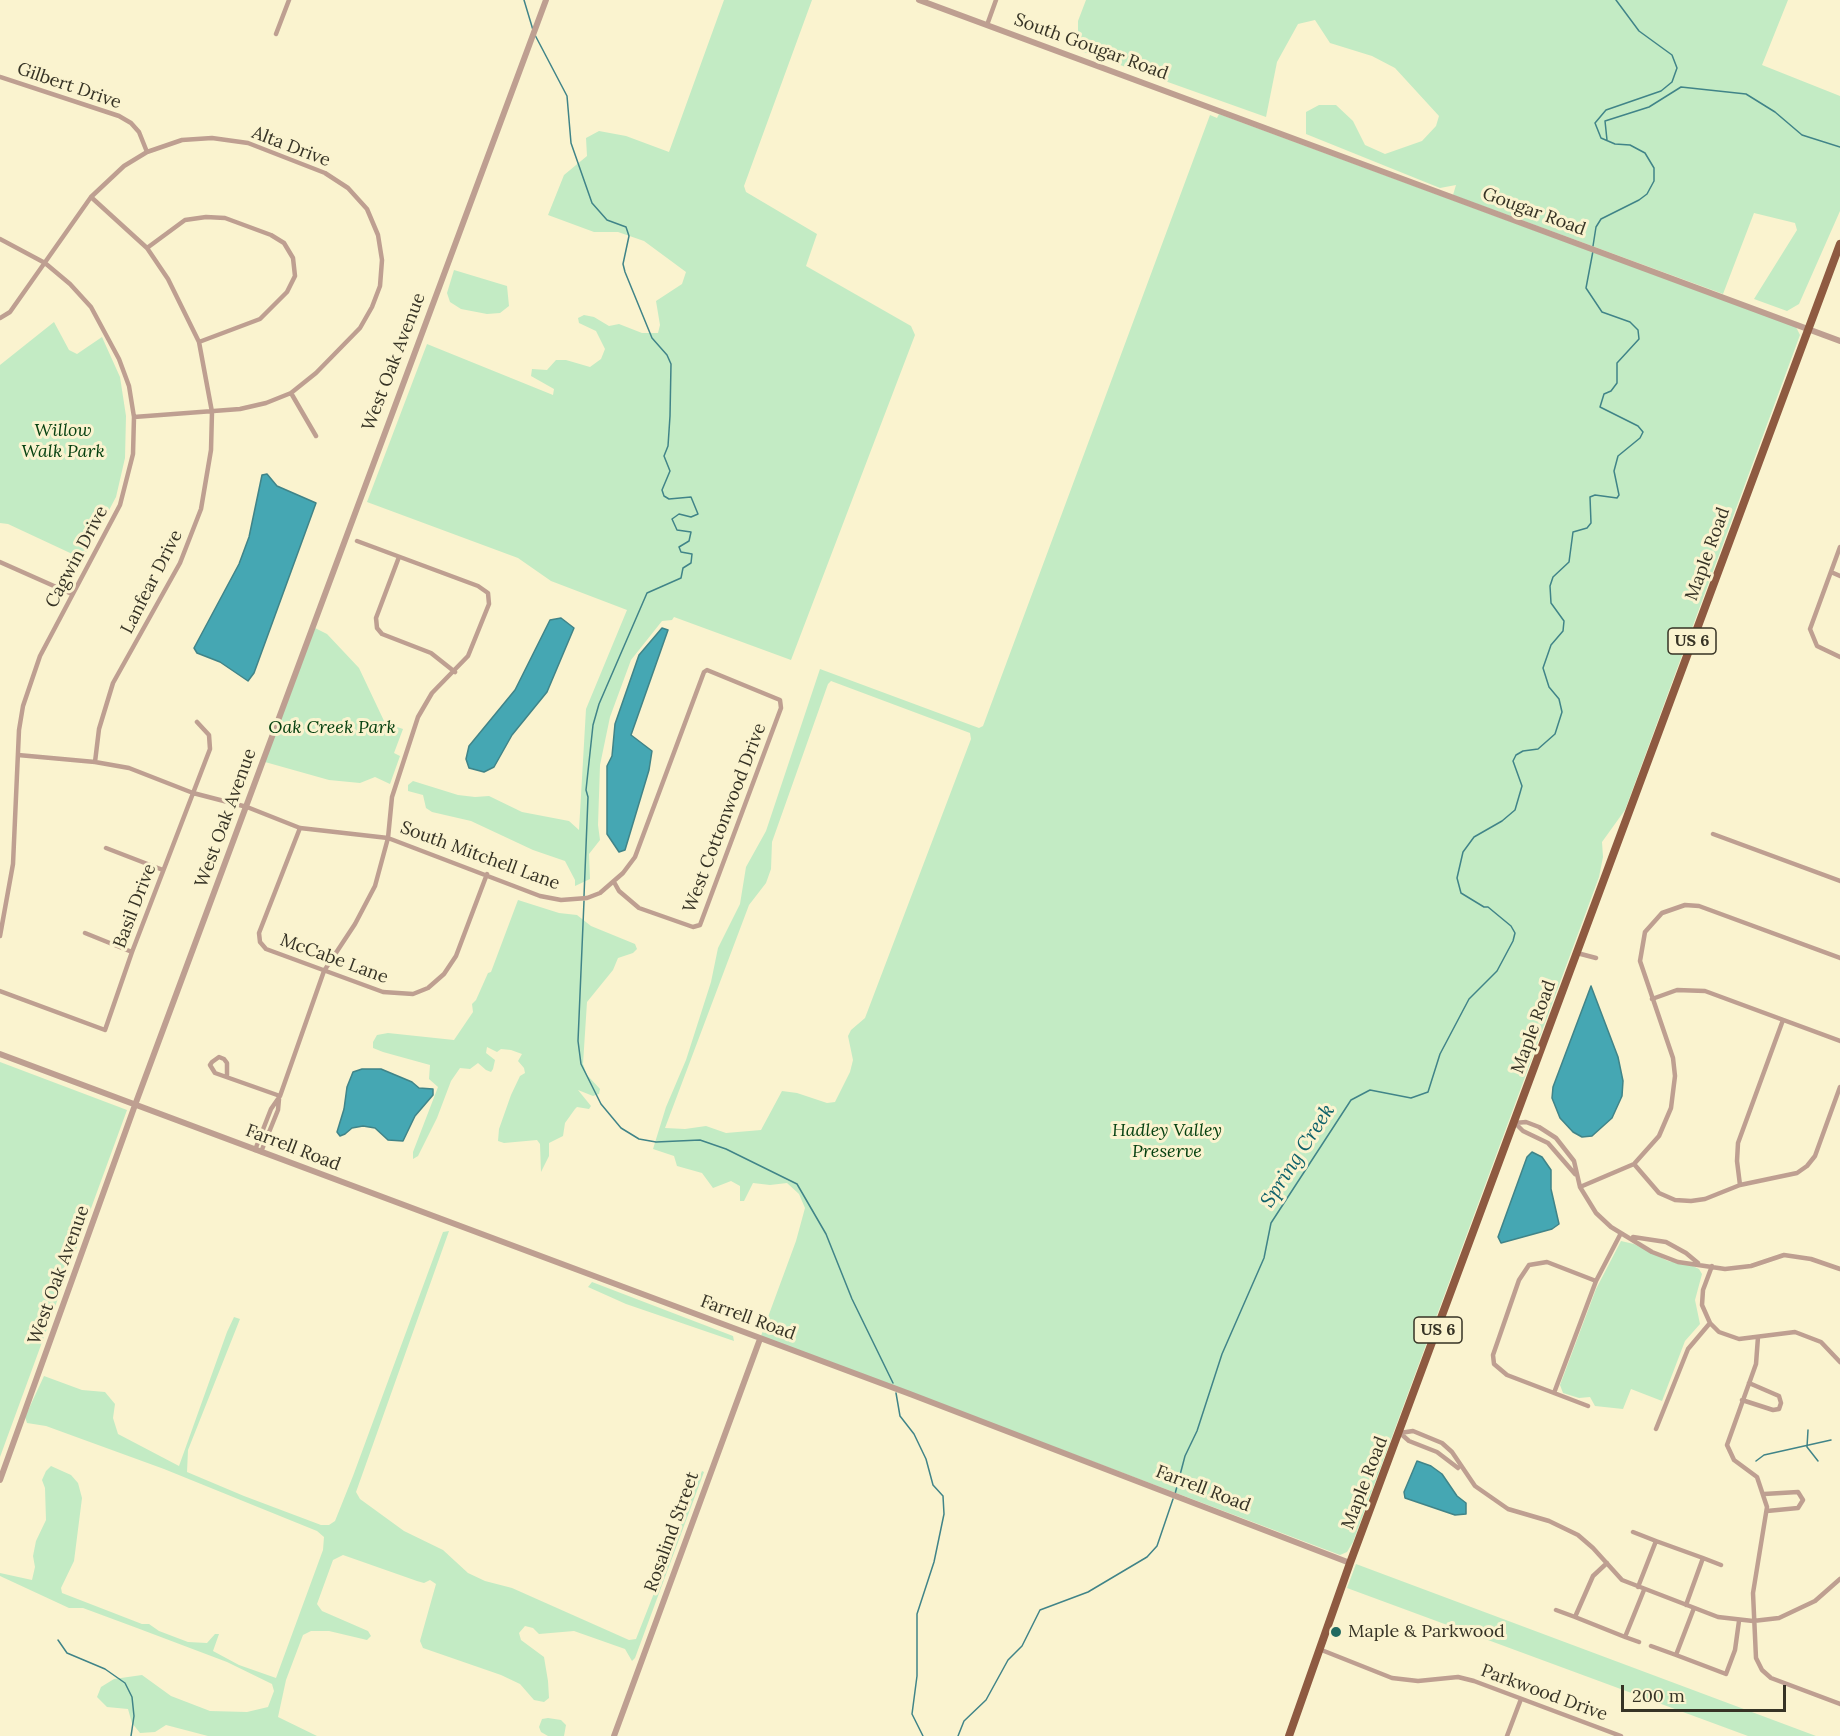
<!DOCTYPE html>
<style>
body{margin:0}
#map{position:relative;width:1840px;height:1736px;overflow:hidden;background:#faf3cf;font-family:Lora,serif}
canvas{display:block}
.scale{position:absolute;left:1621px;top:1685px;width:165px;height:27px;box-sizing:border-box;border:3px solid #363325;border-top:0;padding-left:8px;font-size:18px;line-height:21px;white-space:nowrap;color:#363325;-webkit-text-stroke:4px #faf3cf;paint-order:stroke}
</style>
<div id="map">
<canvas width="1840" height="1736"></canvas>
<div class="scale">200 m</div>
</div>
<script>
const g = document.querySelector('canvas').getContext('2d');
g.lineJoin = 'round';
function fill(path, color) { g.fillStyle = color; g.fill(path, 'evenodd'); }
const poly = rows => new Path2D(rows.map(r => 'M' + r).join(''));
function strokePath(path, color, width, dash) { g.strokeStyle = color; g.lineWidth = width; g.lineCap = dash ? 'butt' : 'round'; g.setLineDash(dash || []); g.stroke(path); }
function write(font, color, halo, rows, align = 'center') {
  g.font = font + ' Lora,serif'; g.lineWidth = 6; g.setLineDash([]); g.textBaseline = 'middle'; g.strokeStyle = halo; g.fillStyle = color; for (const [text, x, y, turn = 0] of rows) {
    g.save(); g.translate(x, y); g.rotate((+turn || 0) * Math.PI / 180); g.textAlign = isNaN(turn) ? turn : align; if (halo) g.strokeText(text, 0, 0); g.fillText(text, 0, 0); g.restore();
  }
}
const green = poly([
 [724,0,812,0,744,186,746,192,817,234,806,266,911,326,915,335,791,660,674,617,672,620,662,621,631,660,610,717,600,765,598,825,600,840,589,854,590,879,575,886,575,880,565,861,533,850,471,821,432,812,426,808,423,795,408,791,408,785,413,781,458,795,475,797,489,796,522,812,569,821,579,830,586,709,627,610,551,581,518,558,367,502,427,344,553,395,554,389,531,376,532,369,547,370,556,360,566,360,590,367,601,359,605,349,596,331,579,323,578,318,584,315,594,317,609,326,619,324,642,333,658,333,660,325,656,301,682,284,686,272,644,241,618,232,594,232,548,215,564,175,587,156,586,138,599,131,626,136,669,152],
 [1086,0,1788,0,1762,65,1840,96,1840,211,1799,304,1787,311,1754,299,1797,230,1795,223,1754,213,1723,294,1453,195,1456,185,1440,188,1306,134,1306,112,1319,105,1336,105,1353,121,1365,145,1385,154,1422,141,1436,126,1439,116,1395,68,1372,56,1330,43,1315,20,1298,24,1277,62,1266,117,1078,50,1078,21],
 [1219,114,1796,327,1800,335,1625,810,1602,842,1603,857,1599,877,1353,1542,1347,1552,1340,1555,761,1336,796,1241,805,1208,799,1194,787,1183,770,1185,753,1183,744,1201,740,1201,740,1186,731,1181,713,1188,702,1173,677,1166,674,1156,653,1149,666,1107,686,1060,711,982,718,948,740,904,746,867,766,831,820,669,979,728,983,726,1210,115,1217,118],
 [831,681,970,733,971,739,865,1018,851,1030,848,1036,853,1060,850,1072,835,1102,827,1103,797,1093,782,1091,761,1130,726,1133,706,1126,685,1129,665,1128,749,905,766,883,771,869,772,842,828,684],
 [454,270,507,286,509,306,500,313,487,314,461,309,450,302,447,293],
 [54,322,69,350,77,354,102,337,120,377,126,416,125,458,116,497,83,559,8,524,0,523,0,365],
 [315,628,327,634,359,668,385,723,403,729,394,753,400,756,390,784,375,777,360,783,329,780,265,762],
 [518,900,559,913,577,915,591,926,635,944,637,949,633,953,618,958,613,970,587,1002,583,1064,587,1075,600,1089,599,1094,593,1096,578,1090,591,1106,589,1109,577,1107,575,1109,565,1123,563,1136,549,1143,549,1156,541,1172,540,1144,537,1140,504,1143,498,1141,499,1129,511,1095,520,1076,525,1073,524,1068,518,1061,522,1054,511,1050,501,1049,497,1052,487,1047,486,1053,495,1060,493,1069,491,1072,486,1070,478,1063,470,1069,460,1068,451,1081,437,1118,418,1156,413,1159,413,1152,438,1087,429,1079,430,1065,383,1052,373,1048,373,1042,377,1035,388,1033,454,1040,473,1012,472,1004,476,1000,488,973,491,972],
 [0,1062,127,1110,0,1457],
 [449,1231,356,1492,360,1499,404,1531,443,1550,468,1573,485,1581,512,1588,629,1640,636,1639,702,1471,704,1472,635,1658,632,1661,625,1649,574,1631,539,1634,533,1628,525,1626,519,1633,521,1640,544,1657,548,1681,549,1698,544,1702,534,1700,520,1684,501,1675,423,1648,420,1641,436,1584,430,1580,424,1583,417,1581,343,1555,333,1560,317,1604,322,1611,368,1631,371,1636,367,1640,329,1631,311,1631,303,1635,286,1680,278,1717,317,1736,208,1736,166,1725,155,1732,140,1733,132,1723,128,1709,107,1707,97,1697,101,1687,114,1679,142,1675,171,1696,210,1711,247,1712,268,1707,274,1691,272,1684,227,1662,137,1628,83,1608,69,1608,0,1576,0,1573,32,1580,35,1567,33,1556,36,1541,46,1520,45,1488,42,1480,46,1471,51,1466,71,1475,78,1483,82,1498,74,1561,61,1588,62,1593,142,1624,149,1624,159,1631,188,1642,207,1643,215,1634,219,1634,213,1651,239,1665,276,1678,323,1550,324,1537,317,1531,164,1469,46,1426,27,1423,25,1417,44,1376,82,1390,105,1392,115,1404,113,1418,118,1434,179,1466,227,1332,234,1317,240,1319,188,1450,187,1472,244,1496,321,1525,329,1525,335,1521,353,1476,443,1232],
 [1621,1241,1634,1244,1668,1261,1693,1266,1699,1269,1702,1274,1695,1300,1700,1324,1685,1341,1662,1401,1631,1389,1623,1409,1595,1406,1590,1397,1579,1398,1563,1393,1560,1385,1596,1289],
 [592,1282,733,1336,734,1341,626,1304,588,1287],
 [1356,1564,1816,1736,1748,1736,1347,1588],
 [548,1718,561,1720,566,1725,564,1736,548,1736,541,1732,539,1727,542,1719]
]);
const water = poly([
 [267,474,277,486,316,503,254,673,248,681,220,662,197,653,194,648,239,564,249,537,262,475,267,474],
 [561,618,574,628,547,692,512,735,494,767,484,772,469,768,466,759,469,746,515,690,550,620,561,618],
 [662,628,668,630,631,735,652,751,649,770,625,850,619,852,607,834,607,766,612,756,615,724,639,655,662,628],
 [1591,986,1618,1057,1623,1081,1622,1096,1612,1118,1592,1136,1582,1137,1573,1132,1560,1118,1552,1098,1553,1087,1591,986],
 [362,1069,381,1069,412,1082,419,1088,433,1089,433,1095,415,1116,403,1141,388,1140,375,1128,363,1126,352,1128,345,1134,340,1136,337,1132,344,1109,347,1087,353,1072,362,1069],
 [1532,1152,1542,1157,1551,1170,1551,1189,1559,1224,1552,1229,1501,1243,1498,1237,1527,1157,1532,1152],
 [1417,1461,1431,1466,1442,1474,1457,1496,1466,1503,1466,1514,1455,1515,1405,1498,1404,1492,1417,1461]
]);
const stream = poly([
 [524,0,533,30],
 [535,35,567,96,571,143,592,203,607,220,626,227,629,236,623,264,625,272,652,338,667,355,671,364,670,416,668,446,664,456,670,471,662,490,664,496,669,499,691,497,698,514,691,517,679,514,672,519,677,530,691,532,689,541,679,547,681,552,692,554,691,563,683,568,681,578,647,593,599,704,593,725,586,790,588,797,584,896],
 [1607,140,1605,121,1649,107,1681,87,1746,94,1775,112,1802,135,1840,147],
 [1593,246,1596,227,1601,219,1639,200,1647,194,1654,181,1654,168,1645,153,1630,145,1615,144,1601,138,1595,123,1606,110,1661,91,1672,82,1677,68,1672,55,1639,31,1616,0],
 [584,901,578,1041,581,1064,601,1104,621,1128,639,1139,656,1142,700,1140,726,1149,797,1184,826,1234,852,1299,893,1383],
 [896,1393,900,1416,914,1434,926,1459,933,1485,943,1496,944,1514,934,1562,917,1614,917,1676,912,1714,923,1736],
 [1808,1430,1807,1447,1818,1461],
 [1756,1461,1764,1455,1831,1440],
 [1175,1494,1185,1456,1197,1431,1222,1354,1264,1258,1271,1223,1351,1100,1370,1090,1411,1098,1428,1092,1440,1054,1469,999,1497,971,1513,941,1515,933,1511,926,1488,907,1484,907,1461,893,1457,878,1463,852,1474,837,1502,821,1515,810,1522,786,1513,761,1516,755,1523,751,1538,749,1555,734,1562,712,1559,699,1549,687,1543,668,1551,645,1563,631,1564,621,1551,603,1550,586,1553,577,1569,562,1573,532,1587,528,1591,523,1590,497,1595,495,1617,498,1619,495,1614,471,1618,456,1640,438,1643,432,1638,426,1600,407,1604,394,1611,391,1617,383,1617,363,1639,339,1638,330,1630,322,1602,312,1586,288,1593,251],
 [58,1640,67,1653,105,1669,125,1683,132,1697,134,1716,131,1736],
 [958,1736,964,1721,986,1700,1008,1660,1022,1646,1040,1610,1088,1592,1147,1557,1157,1546,1173,1499]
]);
const minor = poly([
 [987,25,996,0],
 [276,34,289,0],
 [0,77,119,116,131,123,139,132,147,152],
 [91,197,147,248,168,279,199,342,212,412,211,450,201,509,180,563,113,683,99,729,95,762],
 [0,239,45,263,70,284,91,307,119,359,129,386,134,417,133,454,120,505,40,656,23,706,19,730,13,864,0,936],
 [147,248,185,220,206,217,225,218,271,235,284,243,293,258,295,276,287,292,260,319,199,342],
 [0,318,10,312,91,197,124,166,147,152,182,140,212,138,248,143,325,173,348,188,367,209,378,235,382,260,380,286,372,307,360,328,316,373,291,393,266,403,240,409,134,417],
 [291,393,316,436],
 [1840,547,1810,629,1817,646,1840,657],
 [399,557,376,618,377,628,382,634,431,653,455,672],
 [0,562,72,594],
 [1831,572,1840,576],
 [18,755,95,762,129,768,193,793,247,807,300,828,388,838,540,896,561,900,587,898,600,893,623,873,635,857,704,672,707,670,780,700,781,708,700,925,693,927,639,908,619,891,614,882],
 [300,828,259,933,260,942,266,949,383,992,413,994,428,988,444,974,456,956,487,874],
 [1713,834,1840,881],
 [106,848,163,870],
 [85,933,132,952],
 [1577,953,1596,958],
 [0,991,105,1030,132,952,210,749,209,735,197,722],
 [1652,999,1677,990,1705,991,1840,1041],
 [227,1075,227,1063,224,1059,219,1057,212,1062,210,1065,215,1073,280,1096],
 [1515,1123,1526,1122,1539,1127,1556,1138,1574,1161,1580,1187,1596,1213,1611,1227,1652,1252,1678,1262,1725,1269,1751,1266,1784,1255,1811,1259,1840,1269],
 [1515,1123,1523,1131,1548,1143,1575,1174],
 [255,1150,271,1109,280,1096,324,971,355,924,375,886,388,838,392,797,418,717,432,693,468,656,489,604,488,593,478,586,357,541],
 [261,1152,278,1110,279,1099],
 [1634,1164,1659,1193,1675,1200,1691,1201,1705,1199,1740,1185,1797,1173,1807,1166,1815,1156,1840,1087],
 [1740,1185,1737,1161,1738,1143,1783,1020],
 [1580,1187,1634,1164,1659,1136,1671,1108,1675,1076,1673,1058,1640,961,1645,932,1662,913,1685,905,1699,906,1840,958],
 [1633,1237,1666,1242,1686,1253,1698,1263],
 [1712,1266,1703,1290,1702,1305,1710,1323,1719,1332,1739,1339,1795,1332,1821,1342,1840,1362],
 [1758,1337,1756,1364,1727,1445,1734,1460,1757,1477,1767,1507,1753,1593,1756,1658,1762,1670,1771,1678,1840,1704],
 [1554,1393,1596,1281,1621,1233],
 [1742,1400,1773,1410,1779,1409,1781,1403,1779,1396,1749,1383],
 [1588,1406,1507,1375,1494,1364,1493,1355,1519,1280,1529,1265,1547,1262,1596,1281],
 [1656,1429,1688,1349,1710,1323],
 [1400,1433,1413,1431,1442,1443,1452,1452,1475,1486,1508,1509,1549,1521,1578,1535,1593,1548,1622,1580,1718,1617,1753,1621,1779,1618,1815,1601,1840,1579],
 [1400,1433,1409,1441,1437,1452,1458,1468],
 [1764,1494,1798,1492,1803,1500,1798,1508,1767,1511],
 [1633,1532,1656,1541],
 [1703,1558,1721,1565],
 [1607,1563,1593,1576,1575,1617,1625,1637,1644,1590],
 [1638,1587,1656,1541,1703,1558,1686,1605],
 [1694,1608,1676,1655,1726,1674,1735,1650,1739,1621],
 [1556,1610,1575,1617],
 [1625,1637,1639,1642],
 [1651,1646,1676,1655],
 [1319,1649,1392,1678,1418,1681,1458,1677,1474,1681,1621,1736],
 [1507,1736,1521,1699]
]);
const tertiary = poly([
 [919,0,1840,341],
 [0,1054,910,1394,1350,1563],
 [0,1480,135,1105,546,0],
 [614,1736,760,1339]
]);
const primary = poly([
 [1289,1736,1350,1563,1840,244]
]);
const markers = [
 [1336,1632,6,"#216a61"]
];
const shields = [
 [1692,641,48],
 [1438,1330,48]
];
const shieldNames = [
 ["US 6",1692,641],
 ["US 6",1438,1330]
];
const streetNames = [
 ["South Gougar Road",1091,47,20],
 ["Gilbert Drive",69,86,19],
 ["Alta Drive",291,147,21],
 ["Gougar Road",1534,212,20],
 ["West Oak Avenue",394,362,-69],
 ["Maple Road",1708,554,-70],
 ["Cagwin Drive",77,557,-62],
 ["Lanfear Drive",152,582,-63],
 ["West Oak Avenue",226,818,-70],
 ["West Cottonwood Drive",725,818,-69],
 ["South Mitchell Lane",480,856,20],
 ["Basil Drive",135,906,-69],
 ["McCabe Lane",334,959,20],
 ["Maple Road",1534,1027,-70],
 ["Farrell Road",293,1148,21],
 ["West Oak Avenue",59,1275,-70],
 ["Farrell Road",748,1318,20],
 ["Maple Road",1365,1483,-69],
 ["Farrell Road",1203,1489,21],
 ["Rosalind Street",672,1532,-70],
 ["Parkwood Drive",1544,1693,20]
];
const parkNames = [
 ["Willow",63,431],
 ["Walk Park",63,452],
 ["Oak Creek Park",332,728],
 ["Hadley Valley",1167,1131],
 ["Preserve",1167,1152]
];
const poiNames = [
 ["Maple & Parkwood",1348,1632]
];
const waterNames = [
 ["Spring Creek",1298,1156,-57]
];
fill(green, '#c3ebc4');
fill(water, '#45a7b3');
strokePath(water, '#408488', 1.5);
strokePath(stream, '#408488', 1.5);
strokePath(minor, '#be9f91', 4.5);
strokePath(tertiary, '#be9f91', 6);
strokePath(primary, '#8e5a41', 8);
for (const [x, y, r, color] of markers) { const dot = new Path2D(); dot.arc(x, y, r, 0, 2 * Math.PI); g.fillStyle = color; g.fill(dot); strokePath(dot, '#faf3cf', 2); }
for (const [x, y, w] of shields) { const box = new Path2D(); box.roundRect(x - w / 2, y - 13, w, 26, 4.5); g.fillStyle = '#faf3cf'; g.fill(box); strokePath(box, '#363325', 1.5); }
write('bold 16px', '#363325', null, shieldNames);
write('18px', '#363325', '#faf3cf', streetNames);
write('italic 18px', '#064110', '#faf3cf', parkNames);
write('18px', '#363325', '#faf3cf', poiNames, 'left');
write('italic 20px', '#0e616a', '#faf3cf', waterNames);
</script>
